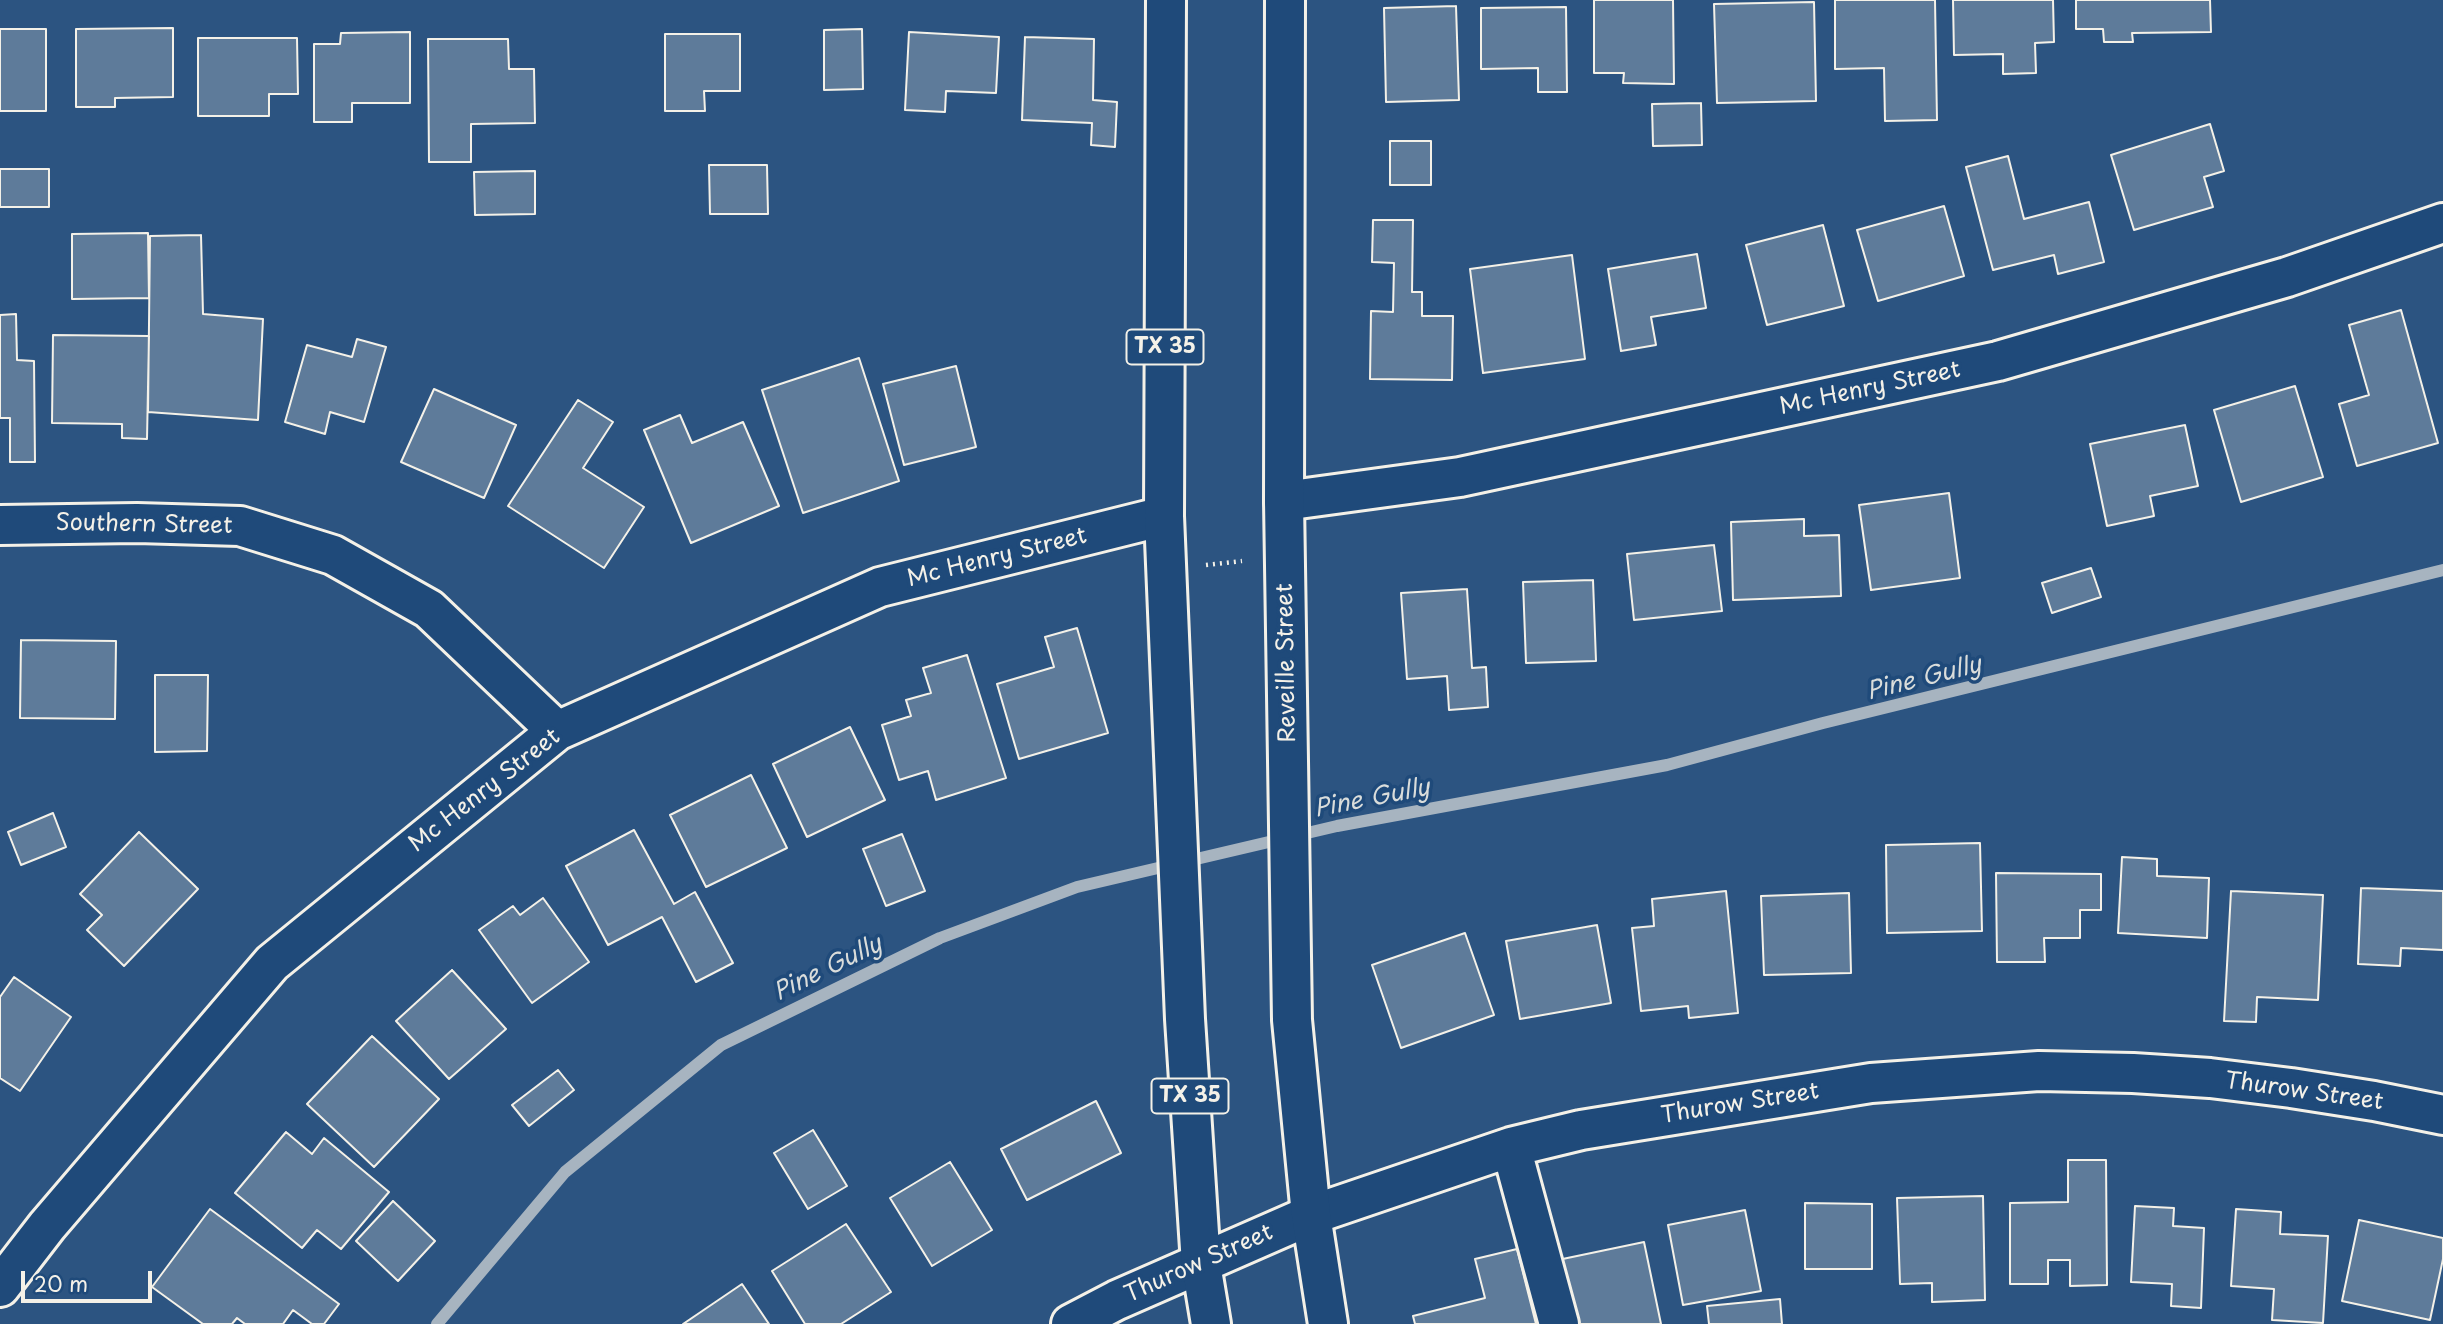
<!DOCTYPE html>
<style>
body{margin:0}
#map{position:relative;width:2443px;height:1324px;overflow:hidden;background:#2c5481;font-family:"Playpen Sans",sans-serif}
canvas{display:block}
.scale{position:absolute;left:21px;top:1271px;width:131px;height:32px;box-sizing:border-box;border:4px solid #f4f1e8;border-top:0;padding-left:9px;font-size:21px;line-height:24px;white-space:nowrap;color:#f4f1e8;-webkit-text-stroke:5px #1f4a7a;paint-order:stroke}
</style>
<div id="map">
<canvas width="2443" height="1324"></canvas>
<div class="scale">20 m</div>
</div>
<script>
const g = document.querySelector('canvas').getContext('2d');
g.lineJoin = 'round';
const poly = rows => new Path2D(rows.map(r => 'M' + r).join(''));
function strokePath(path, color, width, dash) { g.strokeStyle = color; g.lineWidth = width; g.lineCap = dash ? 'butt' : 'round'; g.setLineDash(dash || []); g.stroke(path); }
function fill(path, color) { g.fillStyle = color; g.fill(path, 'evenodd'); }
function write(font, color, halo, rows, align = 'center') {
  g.font = font + ' "Playpen Sans",sans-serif'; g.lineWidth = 7; g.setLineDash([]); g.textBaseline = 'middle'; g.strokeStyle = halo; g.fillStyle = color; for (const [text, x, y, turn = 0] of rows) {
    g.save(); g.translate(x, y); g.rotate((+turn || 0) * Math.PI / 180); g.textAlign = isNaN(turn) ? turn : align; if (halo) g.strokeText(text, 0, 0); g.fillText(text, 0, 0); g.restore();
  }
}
const stream = poly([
 [437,1324,565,1172,721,1045,940,938,1077,887,1337,826,1667,765,1823,723,2443,570]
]);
const building = poly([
 [1594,0,1673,0,1674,84,1623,83,1624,73,1594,73,1594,0],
 [1835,0,1935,0,1937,120,1885,121,1884,68,1835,69,1835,0],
 [1953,0,2053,0,2054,42,2035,43,2036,73,2003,74,2003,54,1954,55,1953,0],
 [2076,0,2210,0,2211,32,2132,33,2133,42,2104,42,2103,29,2076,29,2076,0],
 [1814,2,1816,101,1717,103,1714,4,1814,2],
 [1456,6,1459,100,1386,102,1384,8,1456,6],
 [1566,7,1567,92,1538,92,1538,68,1481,69,1481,8,1566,7],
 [173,28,173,97,115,98,115,107,76,107,76,29,173,28],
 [0,29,46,29,46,111,0,111,0,29],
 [862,29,863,89,824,90,824,30,862,29],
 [410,32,410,103,352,103,352,122,314,122,314,44,340,44,341,33,410,32],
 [909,32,999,37,996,93,946,91,945,112,905,110,909,32],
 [665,34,740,34,740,91,704,91,705,111,665,111,665,34],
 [1025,37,1094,39,1093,100,1117,102,1115,147,1091,145,1092,123,1022,120,1025,37],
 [198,38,297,38,298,94,269,94,269,116,198,116,198,38],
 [428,39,508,39,509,69,534,69,535,123,471,124,471,162,429,162,428,39],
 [1701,103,1702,145,1653,146,1652,104,1701,103],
 [2210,124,2224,171,2204,177,2213,207,2134,230,2111,155,2210,124],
 [1390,141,1431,141,1431,185,1390,185,1390,141],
 [2008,156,2024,219,2089,202,2104,262,2058,274,2054,255,1993,270,1966,167,2008,156],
 [709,165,767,165,768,214,710,214,709,165],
 [0,169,49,169,49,207,0,207,0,169],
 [535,171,535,214,475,215,474,172,535,171],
 [1944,206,1964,276,1878,301,1857,230,1944,206],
 [1373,220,1413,220,1412,292,1422,292,1422,316,1453,316,1452,380,1370,379,1371,311,1393,312,1394,263,1372,262,1373,220],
 [1823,225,1844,306,1767,325,1746,245,1823,225],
 [148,233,149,298,72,299,72,234,148,233],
 [201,235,203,314,263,319,258,420,148,412,150,236,201,235],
 [1697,254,1706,308,1651,317,1656,345,1621,351,1608,269,1697,254],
 [1572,255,1585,359,1483,373,1470,269,1572,255],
 [2401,310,2438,443,2357,466,2339,404,2369,395,2349,325,2401,310],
 [16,314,17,360,34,361,35,462,10,462,10,418,0,418,0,315,16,314],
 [53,335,149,336,147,439,122,438,122,424,52,423,53,335],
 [357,339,386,347,364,422,330,412,325,434,285,422,307,345,352,357,357,339],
 [859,358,899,481,803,513,762,390,859,358],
 [956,366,976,447,904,465,883,384,956,366],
 [2295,386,2323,477,2241,502,2214,410,2295,386],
 [434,389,516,425,484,498,401,462,434,389],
 [578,400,613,422,583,468,644,507,604,568,508,506,578,400],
 [680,415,692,443,743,422,779,506,691,543,644,430,680,415],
 [2185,425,2198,486,2150,496,2154,516,2107,526,2090,444,2185,425],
 [1949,493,1960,578,1871,590,1859,505,1949,493],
 [1804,519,1804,536,1839,535,1841,596,1733,600,1731,522,1804,519],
 [1714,545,1722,611,1634,620,1627,554,1714,545],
 [2091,568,2101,597,2052,613,2042,583,2091,568],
 [1593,580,1596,661,1526,663,1523,582,1593,580],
 [1467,589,1472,668,1486,667,1488,707,1449,710,1447,676,1407,679,1401,593,1467,589],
 [1077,628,1108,733,1019,759,997,684,1054,667,1045,637,1077,628],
 [21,640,116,641,115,719,20,718,21,640],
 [967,655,1006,778,936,800,928,771,899,780,882,725,911,716,906,700,931,693,923,668,967,655],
 [155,675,208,675,207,751,155,752,155,675],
 [850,727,885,800,807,837,773,764,850,727],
 [751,775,787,848,706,887,670,815,751,775],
 [53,813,66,847,21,865,8,832,53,813],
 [634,830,674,904,695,892,733,963,696,982,662,917,608,945,566,866,634,830],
 [139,832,198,889,124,966,87,930,102,915,80,894,139,832],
 [902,834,925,891,886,906,863,849,902,834],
 [1980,843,1982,931,1887,933,1886,845,1980,843],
 [2122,857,2157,859,2157,876,2209,878,2207,938,2118,933,2122,857],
 [1996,873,2101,874,2101,910,2080,910,2080,938,2044,938,2045,962,1997,962,1996,873],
 [2361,888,2443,891,2443,950,2401,948,2400,966,2358,964,2361,888],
 [1726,891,1738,1013,1689,1018,1688,1006,1641,1011,1632,928,1654,926,1652,899,1726,891],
 [2231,891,2323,895,2318,1000,2257,997,2256,1022,2224,1021,2231,891],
 [1849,893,1851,973,1764,975,1761,896,1849,893],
 [543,898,589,962,532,1003,479,930,513,906,520,915,543,898],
 [1597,925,1611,1003,1520,1019,1506,941,1597,925],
 [1465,933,1494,1015,1401,1048,1372,965,1465,933],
 [452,970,506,1029,449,1079,396,1021,452,970],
 [14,977,71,1017,20,1091,0,1078,0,997,14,977],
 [372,1036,439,1099,374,1167,307,1104,372,1036],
 [558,1070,574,1090,529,1126,512,1105,558,1070],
 [1096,1101,1121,1153,1027,1200,1001,1149,1096,1101],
 [813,1130,847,1186,808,1209,774,1153,813,1130],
 [286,1132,312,1154,324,1138,389,1192,341,1249,317,1230,302,1248,235,1193,286,1132],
 [2068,1160,2106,1160,2107,1285,2070,1286,2070,1260,2048,1260,2048,1284,2010,1284,2010,1203,2068,1202,2068,1160],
 [950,1162,992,1230,932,1266,890,1198,950,1162],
 [1983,1196,1985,1300,1932,1302,1932,1283,1900,1284,1897,1198,1983,1196],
 [393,1201,435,1241,398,1281,356,1241,393,1201],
 [1805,1203,1872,1204,1872,1269,1805,1269,1805,1203],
 [2135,1206,2174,1208,2173,1226,2204,1228,2201,1308,2171,1306,2172,1284,2131,1282,2135,1206],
 [210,1209,339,1304,324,1324,312,1324,293,1310,283,1324,245,1324,237,1318,232,1324,203,1324,152,1287,210,1209],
 [2236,1209,2281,1212,2280,1234,2328,1236,2323,1323,2272,1320,2274,1289,2231,1286,2236,1209],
 [1745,1210,1761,1291,1683,1305,1668,1225,1745,1210],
 [2359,1220,2443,1238,2443,1259,2430,1320,2342,1301,2359,1220],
 [846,1224,891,1292,841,1324,805,1324,772,1271,846,1224],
 [1644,1242,1661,1324,1566,1324,1553,1261,1644,1242],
 [1517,1249,1536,1324,1415,1324,1413,1316,1485,1298,1475,1259,1517,1249],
 [742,1284,769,1324,683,1324,742,1284],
 [1780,1299,1782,1324,1709,1324,1707,1306,1780,1299]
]);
const path = poly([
 [1206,565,1242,561]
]);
const minor = poly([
 [1284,501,1460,477,1998,361,2287,277,2443,223],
 [0,525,137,523,240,526,333,555,429,609,557,731],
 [1511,1147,1559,1324],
 [0,1287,47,1226,272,963,557,731,880,587,1164,516],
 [1071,1324,1117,1300,1311,1215,1511,1147,1581,1130,1871,1083,2039,1071,2133,1073,2210,1078,2291,1088,2374,1101,2443,1115]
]);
const major = poly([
 [1166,0,1164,516,1185,1019,1201,1264,1211,1324],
 [1285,0,1284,501,1292,1020,1311,1215,1328,1324]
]);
const shields = [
 [1165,347,77],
 [1190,1096,77]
];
const shieldNames = [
 ["TX 35",1165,347],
 ["TX 35",1190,1096]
];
const streetNames = [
 ["Mc Henry Street",1870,389,-12],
 ["Southern Street",144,525,1],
 ["Mc Henry Street",997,558,-14],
 ["Reveille Street",1287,663,-91],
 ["Mc Henry Street",485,791,-38],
 ["Thurow Street",2304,1092,8],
 ["Thurow Street",1740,1104,-9],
 ["Thurow Street",1199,1264,-24]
];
const waterNames = [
 ["Pine Gully",1924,679,-14],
 ["Pine Gully",1372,799,-11],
 ["Pine Gully",828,969,-26]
];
strokePath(stream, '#a7b4c0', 12);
fill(building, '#5e7b9a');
strokePath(building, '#f4f1e8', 2);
strokePath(minor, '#f4f1e8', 44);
strokePath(major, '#f4f1e8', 44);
strokePath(path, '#f4f1e8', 4.5, [2, 5]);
strokePath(minor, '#1f4a7a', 38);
strokePath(major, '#1f4a7a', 38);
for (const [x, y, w] of shields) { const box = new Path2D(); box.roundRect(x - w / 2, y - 17.5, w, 35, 5); g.fillStyle = '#1f4a7a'; g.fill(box); strokePath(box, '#f4f1e8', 2); }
write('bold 21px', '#f4f1e8', null, shieldNames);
write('23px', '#f4f1e8', '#1f4a7a', streetNames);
write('italic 24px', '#dadddb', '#1f4a7a', waterNames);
</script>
